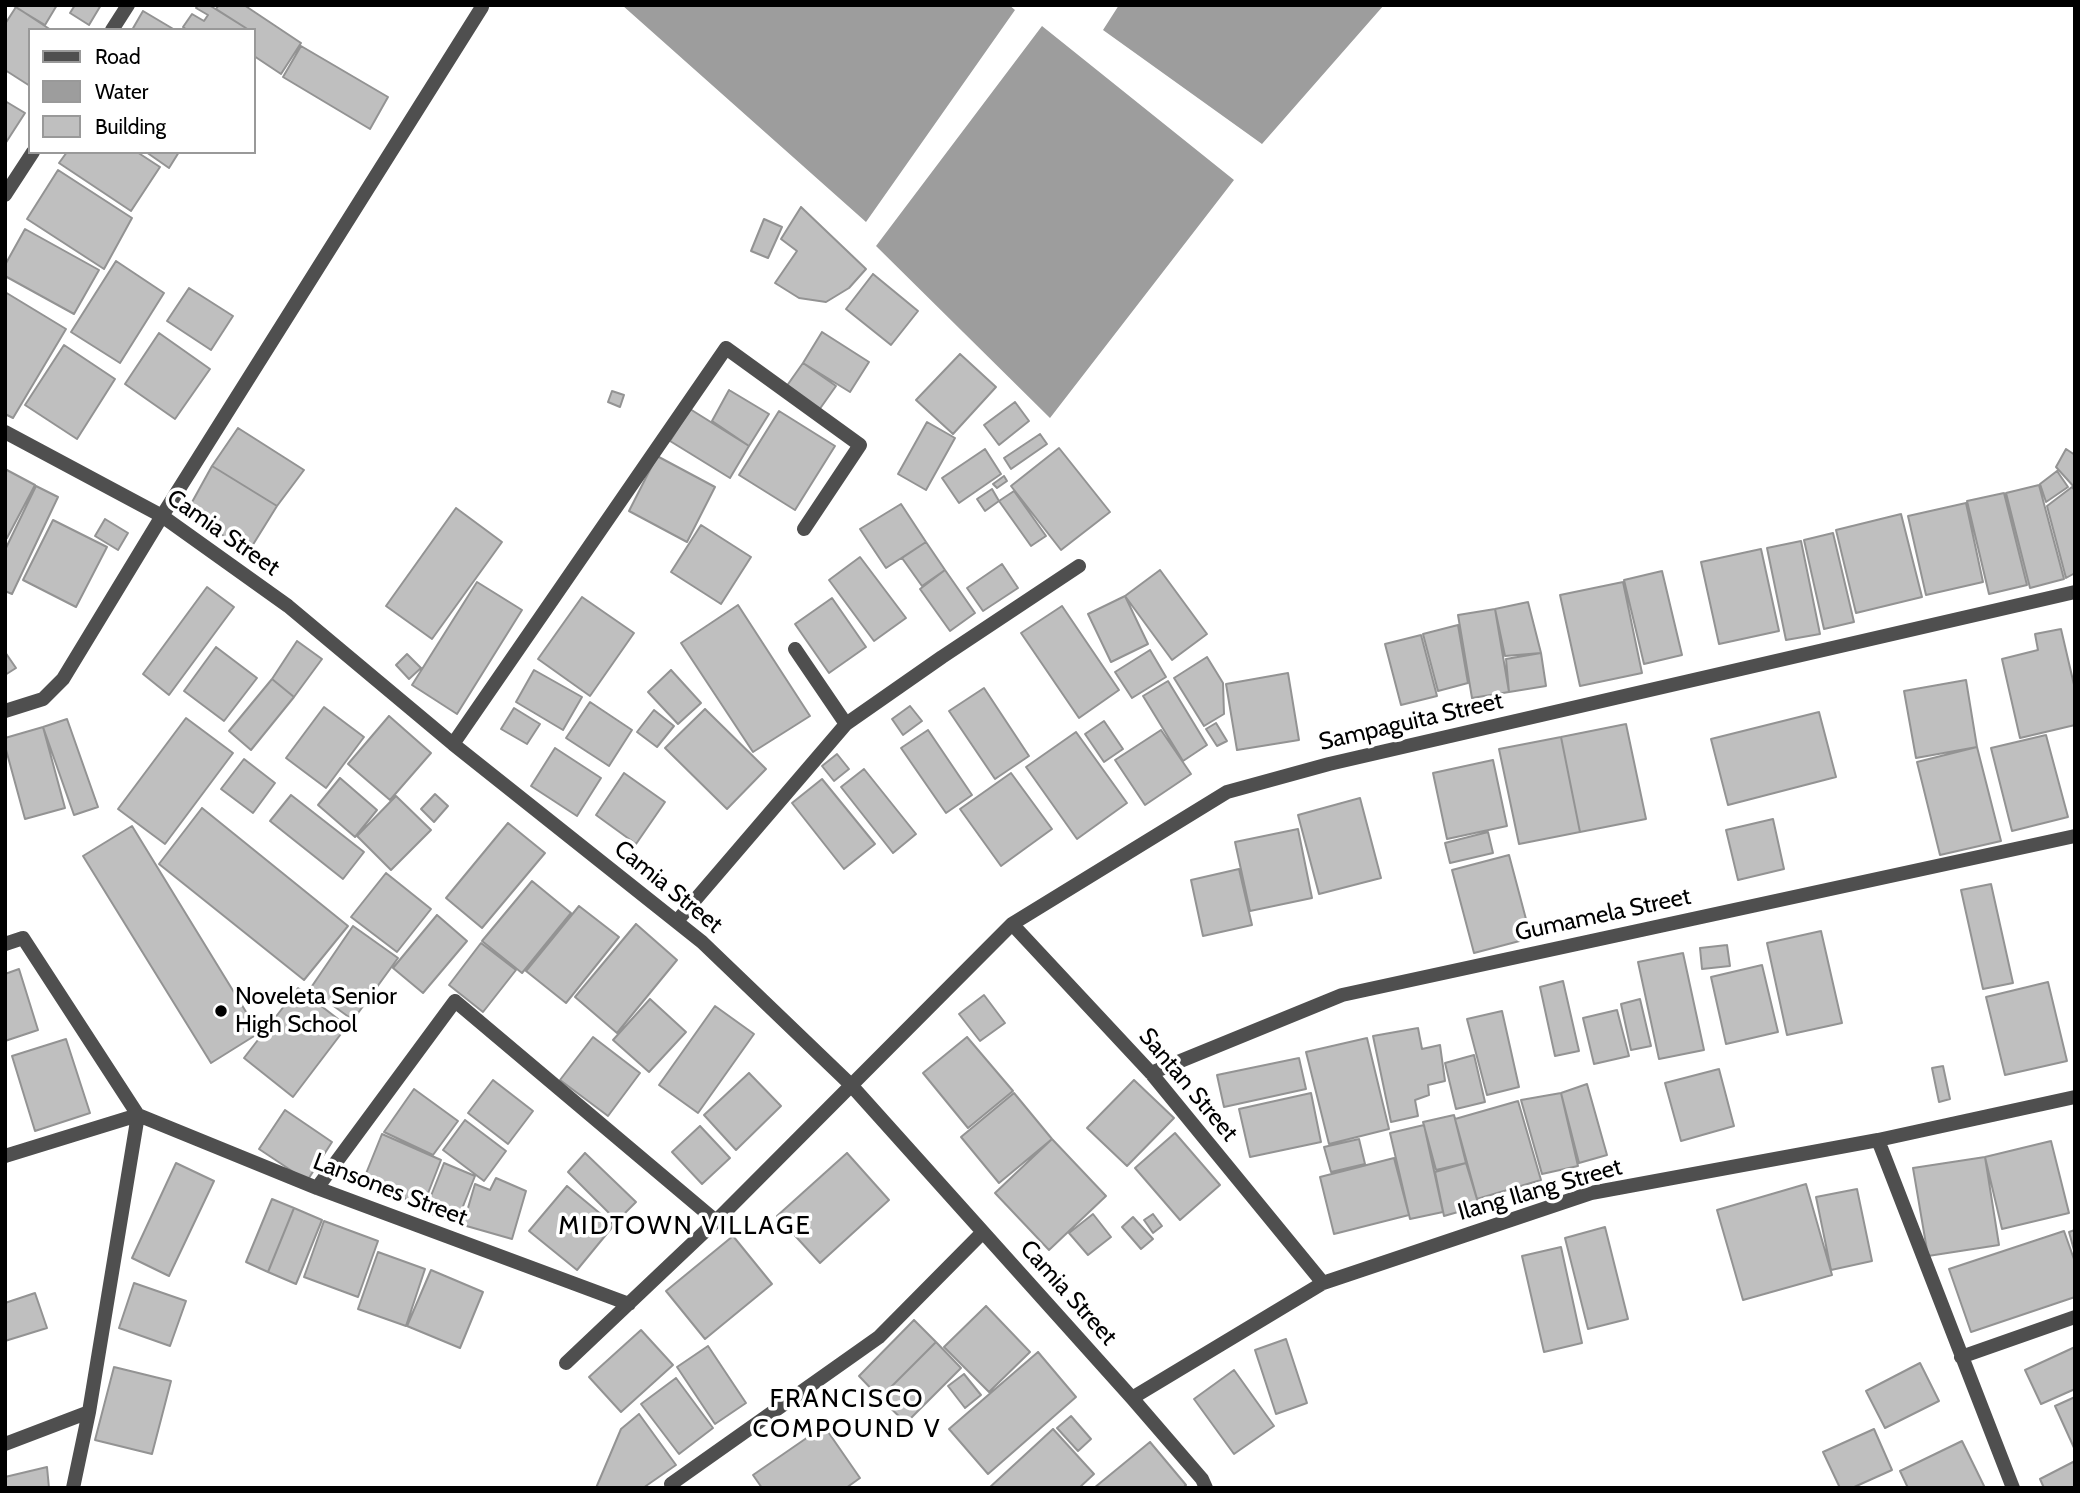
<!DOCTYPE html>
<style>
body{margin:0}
#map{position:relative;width:2080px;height:1493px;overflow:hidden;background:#fff;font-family:Cabin,sans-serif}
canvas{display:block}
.frame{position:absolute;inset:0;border:7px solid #000;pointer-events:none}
.legend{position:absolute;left:28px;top:28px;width:228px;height:126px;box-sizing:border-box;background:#fff;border:2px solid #999;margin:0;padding:9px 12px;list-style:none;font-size:21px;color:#000}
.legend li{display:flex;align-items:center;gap:14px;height:35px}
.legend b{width:35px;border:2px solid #999}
</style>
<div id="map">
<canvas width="2080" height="1493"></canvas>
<div class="frame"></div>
<ul class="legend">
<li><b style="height:9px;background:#4f4f4f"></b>Road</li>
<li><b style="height:19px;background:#9d9d9d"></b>Water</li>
<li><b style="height:19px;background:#bfbfbf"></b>Building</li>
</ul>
</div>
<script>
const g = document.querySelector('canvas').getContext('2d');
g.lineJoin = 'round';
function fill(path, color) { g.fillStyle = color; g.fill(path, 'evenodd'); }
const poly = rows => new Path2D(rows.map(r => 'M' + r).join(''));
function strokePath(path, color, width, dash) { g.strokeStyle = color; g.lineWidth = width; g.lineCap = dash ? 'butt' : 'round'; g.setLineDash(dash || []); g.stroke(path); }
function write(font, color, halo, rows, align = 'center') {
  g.font = font + ' Cabin,sans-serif'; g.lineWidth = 7; g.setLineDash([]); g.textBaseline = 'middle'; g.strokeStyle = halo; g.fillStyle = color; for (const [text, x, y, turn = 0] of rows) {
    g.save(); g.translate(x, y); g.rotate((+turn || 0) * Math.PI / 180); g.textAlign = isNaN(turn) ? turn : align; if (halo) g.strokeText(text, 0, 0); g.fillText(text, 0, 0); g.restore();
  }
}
const water = poly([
 [622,5,1009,5,1015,10,866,222],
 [1119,5,1384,5,1262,144,1103,30],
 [1042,26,1234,180,1050,418,876,246]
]);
const building = poly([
 [12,5,57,5,45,25,12,5],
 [75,5,101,5,89,25,70,13,75,5],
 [198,5,209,5,249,30,187,30,183,27,192,14,204,21,208,15,196,8,198,5],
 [219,5,244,5,301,43,281,74,254,56,254,30,249,30,216,9,219,5],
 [16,7,51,30,30,30,30,86,5,70,5,24,16,7],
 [143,11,175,30,132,30,143,11],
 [301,46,388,97,370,129,283,77,301,46],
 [5,101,25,113,5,144,5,101],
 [67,152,137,152,160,167,131,211,59,163,67,152],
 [146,152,179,152,169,168,146,152],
 [58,170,132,218,104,269,27,219,58,170],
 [801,207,866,269,849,288,826,302,799,298,775,283,797,251,781,239,801,207],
 [764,219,782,227,768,258,751,251,764,219],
 [25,229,99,270,74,314,5,276,5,265,25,229],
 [116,261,164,293,120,363,71,332,116,261],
 [873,274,918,311,891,345,846,309,873,274],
 [189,288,233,316,211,350,167,321,189,288],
 [5,292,66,329,13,418,5,414,5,292],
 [822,332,869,362,850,392,803,363,822,332],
 [159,333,210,369,175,419,125,384,159,333],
 [64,345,115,379,77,439,25,405,64,345],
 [960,354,996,387,953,434,916,400,960,354],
 [803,363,836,386,819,410,786,387,803,363],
 [729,390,769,414,749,446,712,421,729,390],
 [612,391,624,395,620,407,608,402,612,391],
 [1015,402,1029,421,999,445,984,425,1015,402],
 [690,409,749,446,730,478,670,441,690,409],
 [779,411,835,446,795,510,739,475,779,411],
 [927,422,955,438,926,490,898,474,927,422],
 [238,428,304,470,277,506,212,466,238,428],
 [1040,434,1047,444,1011,469,1004,458,1040,434],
 [1059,448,1110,512,1061,550,1011,486,1059,448],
 [985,449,1001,474,959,503,942,478,985,449],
 [2066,449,2075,455,2075,488,2056,467,2066,449],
 [657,456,715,487,687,542,629,511,657,456],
 [212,466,277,506,249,551,186,513,212,466],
 [5,469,35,485,7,538,5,537,5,469],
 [2057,471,2068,487,2046,502,2040,484,2057,471],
 [1004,476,1007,481,997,488,993,484,1004,476],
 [2039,485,2064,579,2030,588,2006,493,2039,485],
 [36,486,58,497,12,594,5,591,5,550,36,486],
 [2072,487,2075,491,2075,573,2066,578,2047,506,2072,487],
 [992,489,999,501,985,511,977,499,992,489],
 [1014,491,1046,536,1031,546,999,501,1014,491],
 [2004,493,2027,585,1989,594,1967,501,2004,493],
 [1966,503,1983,582,1926,595,1908,516,1966,503],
 [901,504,926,542,886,568,860,529,901,504],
 [456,508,502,542,432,639,386,606,456,508],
 [1901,514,1922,597,1856,613,1836,530,1901,514],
 [105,519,128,533,118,550,95,536,105,519],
 [53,520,107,547,76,607,23,580,53,520],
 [701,525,751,557,721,604,671,572,701,525],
 [1833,533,1854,622,1824,629,1804,540,1833,533],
 [1801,541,1820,634,1786,640,1767,548,1801,541],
 [926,542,945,570,922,586,902,558,926,542],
 [1761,549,1779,631,1719,644,1701,562,1761,549],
 [860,557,906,618,874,641,829,580,860,557],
 [1002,564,1018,588,983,611,967,588,1002,564],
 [945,570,975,613,950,631,920,589,945,570],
 [1160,570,1207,634,1172,660,1125,596,1160,570],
 [1662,571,1682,655,1644,664,1624,580,1662,571],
 [477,582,522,610,457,714,412,685,477,582],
 [1623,582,1642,673,1580,686,1560,595,1623,582],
 [207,587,234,607,169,695,143,674,207,587],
 [1125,596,1148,644,1111,662,1088,614,1125,596],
 [582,597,634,633,590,696,538,659,582,597],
 [832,598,866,647,829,673,795,624,832,598],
 [1528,602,1541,653,1505,656,1495,609,1528,602],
 [738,605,810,716,753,752,681,643,738,605],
 [1062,606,1119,690,1079,718,1021,633,1062,606],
 [1495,609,1509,692,1472,698,1458,615,1495,609],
 [1458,625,1468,683,1438,691,1423,634,1458,625],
 [2061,629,2075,689,2075,725,2020,738,2002,659,2038,650,2035,634,2061,629],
 [1421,635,1437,696,1401,705,1385,644,1421,635],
 [297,641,322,659,294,697,272,679,297,641],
 [216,647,257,678,224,721,184,691,216,647],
 [1150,650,1166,677,1132,698,1115,672,1150,650],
 [5,652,16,668,5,675,5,652],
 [1541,653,1546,686,1509,692,1506,659,1541,653],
 [407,654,421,668,409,679,396,665,407,654],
 [1207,657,1223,683,1224,714,1204,726,1174,678,1207,657],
 [534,670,582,697,563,730,516,702,534,670],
 [671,670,701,703,678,724,648,692,671,670],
 [1288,673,1299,740,1237,750,1226,684,1288,673],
 [272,679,294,697,251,750,229,731,272,679],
 [1966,680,1977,747,1916,758,1904,691,1966,680],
 [1168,681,1207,745,1183,761,1143,696,1168,681],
 [984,688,1029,756,995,779,949,711,984,688],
 [590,702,632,730,609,766,566,738,590,702],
 [910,706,922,721,903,735,892,719,910,706],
 [324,707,364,737,326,788,286,758,324,707],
 [514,708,540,724,527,744,501,729,514,708],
 [705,709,766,769,727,809,665,748,705,709],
 [654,710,674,726,657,747,637,732,654,710],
 [1819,712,1836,777,1728,805,1711,739,1819,712],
 [389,716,431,753,390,800,348,764,389,716],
 [186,718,233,753,165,844,118,809,186,718],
 [67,719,98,807,74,815,43,727,67,719],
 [1104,721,1123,749,1104,762,1085,734,1104,721],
 [1216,723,1227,741,1217,746,1206,729,1216,723],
 [1626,724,1646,819,1580,832,1561,737,1626,724],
 [43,727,65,808,25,819,5,746,5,738,43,727],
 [928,730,972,795,946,813,901,748,928,730],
 [1161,730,1191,774,1145,805,1115,760,1161,730],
 [1076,732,1127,803,1077,839,1026,767,1076,732],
 [2046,735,2068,817,2012,831,1991,748,2046,735],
 [1561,737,1580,832,1519,844,1499,749,1561,737],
 [1977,747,2001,841,1940,855,1917,762,1977,747],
 [555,748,601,778,577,816,531,786,555,748],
 [837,754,849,769,834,781,822,766,837,754],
 [244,759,275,783,253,813,221,789,244,759],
 [1493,760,1507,826,1447,839,1433,773,1493,760],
 [864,769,916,834,893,853,841,787,864,769],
 [624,773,665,802,636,844,596,815,624,773],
 [1011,773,1052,829,1001,866,960,809,1011,773],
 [340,778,377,810,355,837,318,805,340,778],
 [822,779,875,844,844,869,792,803,822,779],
 [435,794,448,806,434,822,421,809,435,794],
 [291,795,364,852,343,879,270,821,291,795],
 [396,796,431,830,391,870,357,836,396,796],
 [1360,798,1381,878,1319,894,1298,815,1360,798],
 [202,808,348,926,304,980,159,864,202,808],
 [1773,819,1784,869,1738,880,1726,830,1773,819],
 [508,823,545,853,482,928,446,898,508,823],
 [132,826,259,1033,211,1063,83,856,132,826],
 [1298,829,1312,898,1250,911,1235,842,1298,829],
 [1488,832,1493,853,1450,863,1445,843,1488,832],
 [1509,855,1531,938,1474,953,1452,870,1509,855],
 [1239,869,1252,925,1203,936,1191,880,1239,869],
 [386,873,431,909,397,952,351,917,386,873],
 [532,881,571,913,522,973,482,941,532,881],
 [1991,884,2013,983,1983,989,1961,890,1991,884],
 [579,906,619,937,566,1003,526,971,579,906],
 [437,915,467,941,423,993,393,968,437,915],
 [636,924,677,960,617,1033,575,997,636,924],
 [353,926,398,958,353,1020,310,989,353,926],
 [1821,931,1842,1023,1787,1035,1767,943,1821,931],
 [481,943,516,970,483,1012,449,985,481,943],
 [1727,945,1730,966,1702,969,1700,948,1727,945],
 [1683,953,1704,1050,1659,1059,1638,962,1683,953],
 [1762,965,1778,1032,1726,1044,1711,977,1762,965],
 [19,969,38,1030,5,1041,5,974,19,969],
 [1563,981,1579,1051,1555,1056,1540,987,1563,981],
 [2048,982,2067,1061,2005,1075,1986,997,2048,982],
 [298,988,347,1026,293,1097,244,1058,298,988],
 [984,995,1005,1023,980,1041,959,1014,984,995],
 [650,999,686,1032,649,1072,613,1040,650,999],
 [1640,999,1651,1046,1631,1050,1621,1004,1640,999],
 [715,1006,754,1034,698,1113,659,1085,715,1006],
 [1617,1010,1629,1056,1594,1064,1583,1018,1617,1010],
 [1502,1011,1519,1087,1487,1095,1467,1019,1502,1011],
 [1418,1028,1422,1049,1440,1045,1445,1081,1428,1085,1429,1095,1415,1100,1418,1116,1391,1122,1373,1036,1418,1028],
 [593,1037,640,1073,608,1116,560,1080,593,1037],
 [967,1037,1013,1091,968,1128,923,1073,967,1037],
 [1367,1038,1389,1129,1329,1144,1306,1052,1367,1038],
 [66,1039,90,1113,35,1131,12,1056,66,1039],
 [1474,1055,1485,1102,1456,1109,1445,1063,1474,1055],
 [1299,1058,1306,1089,1224,1107,1217,1075,1299,1058],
 [1943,1066,1950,1099,1939,1102,1932,1068,1943,1066],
 [1719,1069,1734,1126,1681,1141,1665,1083,1719,1069],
 [749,1073,781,1106,736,1150,704,1115,749,1073],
 [493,1080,533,1111,508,1144,468,1113,493,1080],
 [1134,1080,1174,1118,1127,1166,1087,1128,1134,1080],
 [1587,1084,1607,1155,1579,1163,1561,1093,1587,1084],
 [414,1089,458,1121,433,1155,384,1132,414,1089],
 [1014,1093,1052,1139,999,1183,961,1137,1014,1093],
 [1311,1093,1321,1142,1250,1157,1239,1109,1311,1093],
 [1561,1093,1578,1166,1542,1174,1521,1100,1561,1093],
 [1518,1101,1541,1180,1477,1199,1455,1119,1518,1101],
 [285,1110,332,1142,307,1181,259,1149,285,1110],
 [1454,1115,1466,1163,1436,1170,1423,1122,1454,1115],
 [465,1120,506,1151,484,1181,443,1150,465,1120],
 [1424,1125,1443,1212,1410,1219,1390,1133,1424,1125],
 [700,1126,730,1158,702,1184,672,1152,700,1126],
 [1175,1133,1220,1185,1180,1220,1135,1168,1175,1133],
 [382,1134,441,1160,423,1206,363,1181,382,1134],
 [1052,1139,1106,1196,1049,1250,995,1193,1052,1139],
 [1359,1139,1365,1164,1331,1172,1324,1147,1359,1139],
 [2051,1141,2069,1213,2002,1229,1985,1157,2051,1141],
 [585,1153,636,1202,617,1221,568,1172,585,1153],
 [847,1153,889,1200,820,1263,777,1216,847,1153],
 [1985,1157,1999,1245,1928,1256,1913,1168,1985,1157],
 [1394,1158,1409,1215,1334,1234,1320,1177,1394,1158],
 [176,1163,214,1181,169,1276,132,1258,176,1163],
 [444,1163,475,1176,456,1224,425,1211,444,1163],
 [1466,1163,1479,1206,1444,1216,1435,1172,1466,1163],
 [496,1178,526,1191,512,1239,463,1225,475,1184,490,1190,496,1178],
 [1806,1184,1832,1275,1743,1300,1717,1210,1806,1184],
 [567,1186,614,1225,577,1270,529,1231,567,1186],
 [1857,1189,1872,1261,1831,1270,1816,1197,1857,1189],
 [272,1199,294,1208,268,1272,246,1262,272,1199],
 [294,1208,322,1220,296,1284,268,1272,294,1208],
 [1093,1214,1111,1237,1088,1255,1069,1233,1093,1214],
 [1153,1214,1162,1226,1153,1233,1144,1220,1153,1214],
 [1133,1217,1153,1239,1141,1249,1122,1227,1133,1217],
 [324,1221,378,1241,358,1297,304,1277,324,1221],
 [1605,1227,1628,1319,1588,1329,1565,1238,1605,1227],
 [2075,1230,2075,1254,2069,1232,2075,1230],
 [2064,1231,2075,1262,2075,1297,1971,1332,1949,1269,2064,1231],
 [733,1236,772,1284,705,1339,666,1291,733,1236],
 [1561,1247,1582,1343,1544,1352,1522,1256,1561,1247],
 [378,1252,425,1269,406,1326,358,1309,378,1252],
 [431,1270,483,1292,460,1348,407,1326,431,1270],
 [134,1283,186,1301,170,1346,119,1328,134,1283],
 [35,1293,47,1328,5,1341,5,1303,35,1293],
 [986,1306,1030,1352,989,1392,944,1347,986,1306],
 [914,1320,936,1342,880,1398,859,1376,914,1320],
 [641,1330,673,1365,621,1412,589,1377,641,1330],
 [1286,1339,1307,1403,1276,1414,1255,1350,1286,1339],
 [936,1342,961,1368,906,1423,880,1398,936,1342],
 [708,1346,746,1403,715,1424,677,1367,708,1346],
 [2075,1347,2075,1389,2041,1404,2025,1370,2075,1347],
 [1038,1352,1076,1397,988,1474,949,1429,1038,1352],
 [1920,1363,1939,1401,1885,1428,1866,1391,1920,1363],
 [114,1367,171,1381,152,1454,95,1440,114,1367],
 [1234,1370,1274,1426,1234,1454,1194,1399,1234,1370],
 [964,1374,981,1395,965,1408,948,1386,964,1374],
 [676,1378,713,1428,679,1454,641,1404,676,1378],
 [2075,1397,2075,1450,2055,1406,2075,1397],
 [639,1414,676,1465,643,1488,596,1488,621,1429,639,1414],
 [1071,1416,1091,1439,1078,1451,1057,1428,1071,1416],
 [824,1426,860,1478,846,1488,762,1488,753,1475,824,1426],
 [1053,1429,1094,1474,1079,1488,989,1488,1053,1429],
 [1874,1429,1892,1470,1852,1488,1840,1488,1823,1452,1874,1429],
 [1962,1441,1985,1488,1908,1488,1900,1471,1962,1441],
 [1150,1442,1186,1485,1183,1488,1094,1488,1150,1442],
 [2075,1461,2075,1488,2044,1488,2040,1479,2075,1461],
 [47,1467,49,1488,5,1488,5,1477,47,1467]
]);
const street = poly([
 [112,30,128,5],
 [5,195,33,152],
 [5,432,162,516,288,606,453,744,702,942,851,1085,1132,1398,1202,1479,1206,1488],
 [795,649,846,724],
 [5,711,43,699,63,679,162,516,482,7],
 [453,744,726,348,860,445,804,529],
 [677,921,846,724,942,657,1079,566],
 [1012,924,1151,1073,1323,1283],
 [5,944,23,938,138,1115,89,1412,73,1488],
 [1151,1073,1342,995,2075,836],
 [138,1115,317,1188,629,1304],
 [1878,1140,2013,1488],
 [5,1156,138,1115],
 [317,1188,455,1001,716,1221],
 [1961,1357,2075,1317],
 [566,1363,716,1221,1012,924,1227,792,1329,764,2075,592],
 [1132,1398,1323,1283,1591,1193,1878,1140,2075,1097],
 [5,1444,89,1412],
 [671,1484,879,1337,982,1233]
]);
const markers = [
 [221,1011,7,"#000"]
];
const streetNames = [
 ["Camia Street",223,533,35],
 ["Sampaguita Street",1411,722,-13],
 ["Camia Street",668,887,39],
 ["Gumamela Street",1603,915,-12],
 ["Santan Street",1188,1085,50],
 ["Lansones Street",390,1190,21],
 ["Ilang Ilang Street",1540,1190,-16],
 ["Camia Street",1068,1293,48]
];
const poiNames = [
 ["Noveleta Senior",235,997],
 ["High School",235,1025]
];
const neighbourhoodNames = [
 ["MIDTOWN VILLAGE",685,1226],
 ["FRANCISCO",847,1399],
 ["COMPOUND V",847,1429]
];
fill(water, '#9d9d9d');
fill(building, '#bfbfbf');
strokePath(building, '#939393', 2);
strokePath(street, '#4f4f4f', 14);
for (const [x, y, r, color] of markers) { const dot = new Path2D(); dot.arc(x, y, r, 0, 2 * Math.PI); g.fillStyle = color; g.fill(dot); strokePath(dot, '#fff', 2.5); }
write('24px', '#000', '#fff', streetNames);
write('24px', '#000', '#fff', poiNames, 'left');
g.letterSpacing = '2px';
write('26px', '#000', '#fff', neighbourhoodNames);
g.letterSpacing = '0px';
</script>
